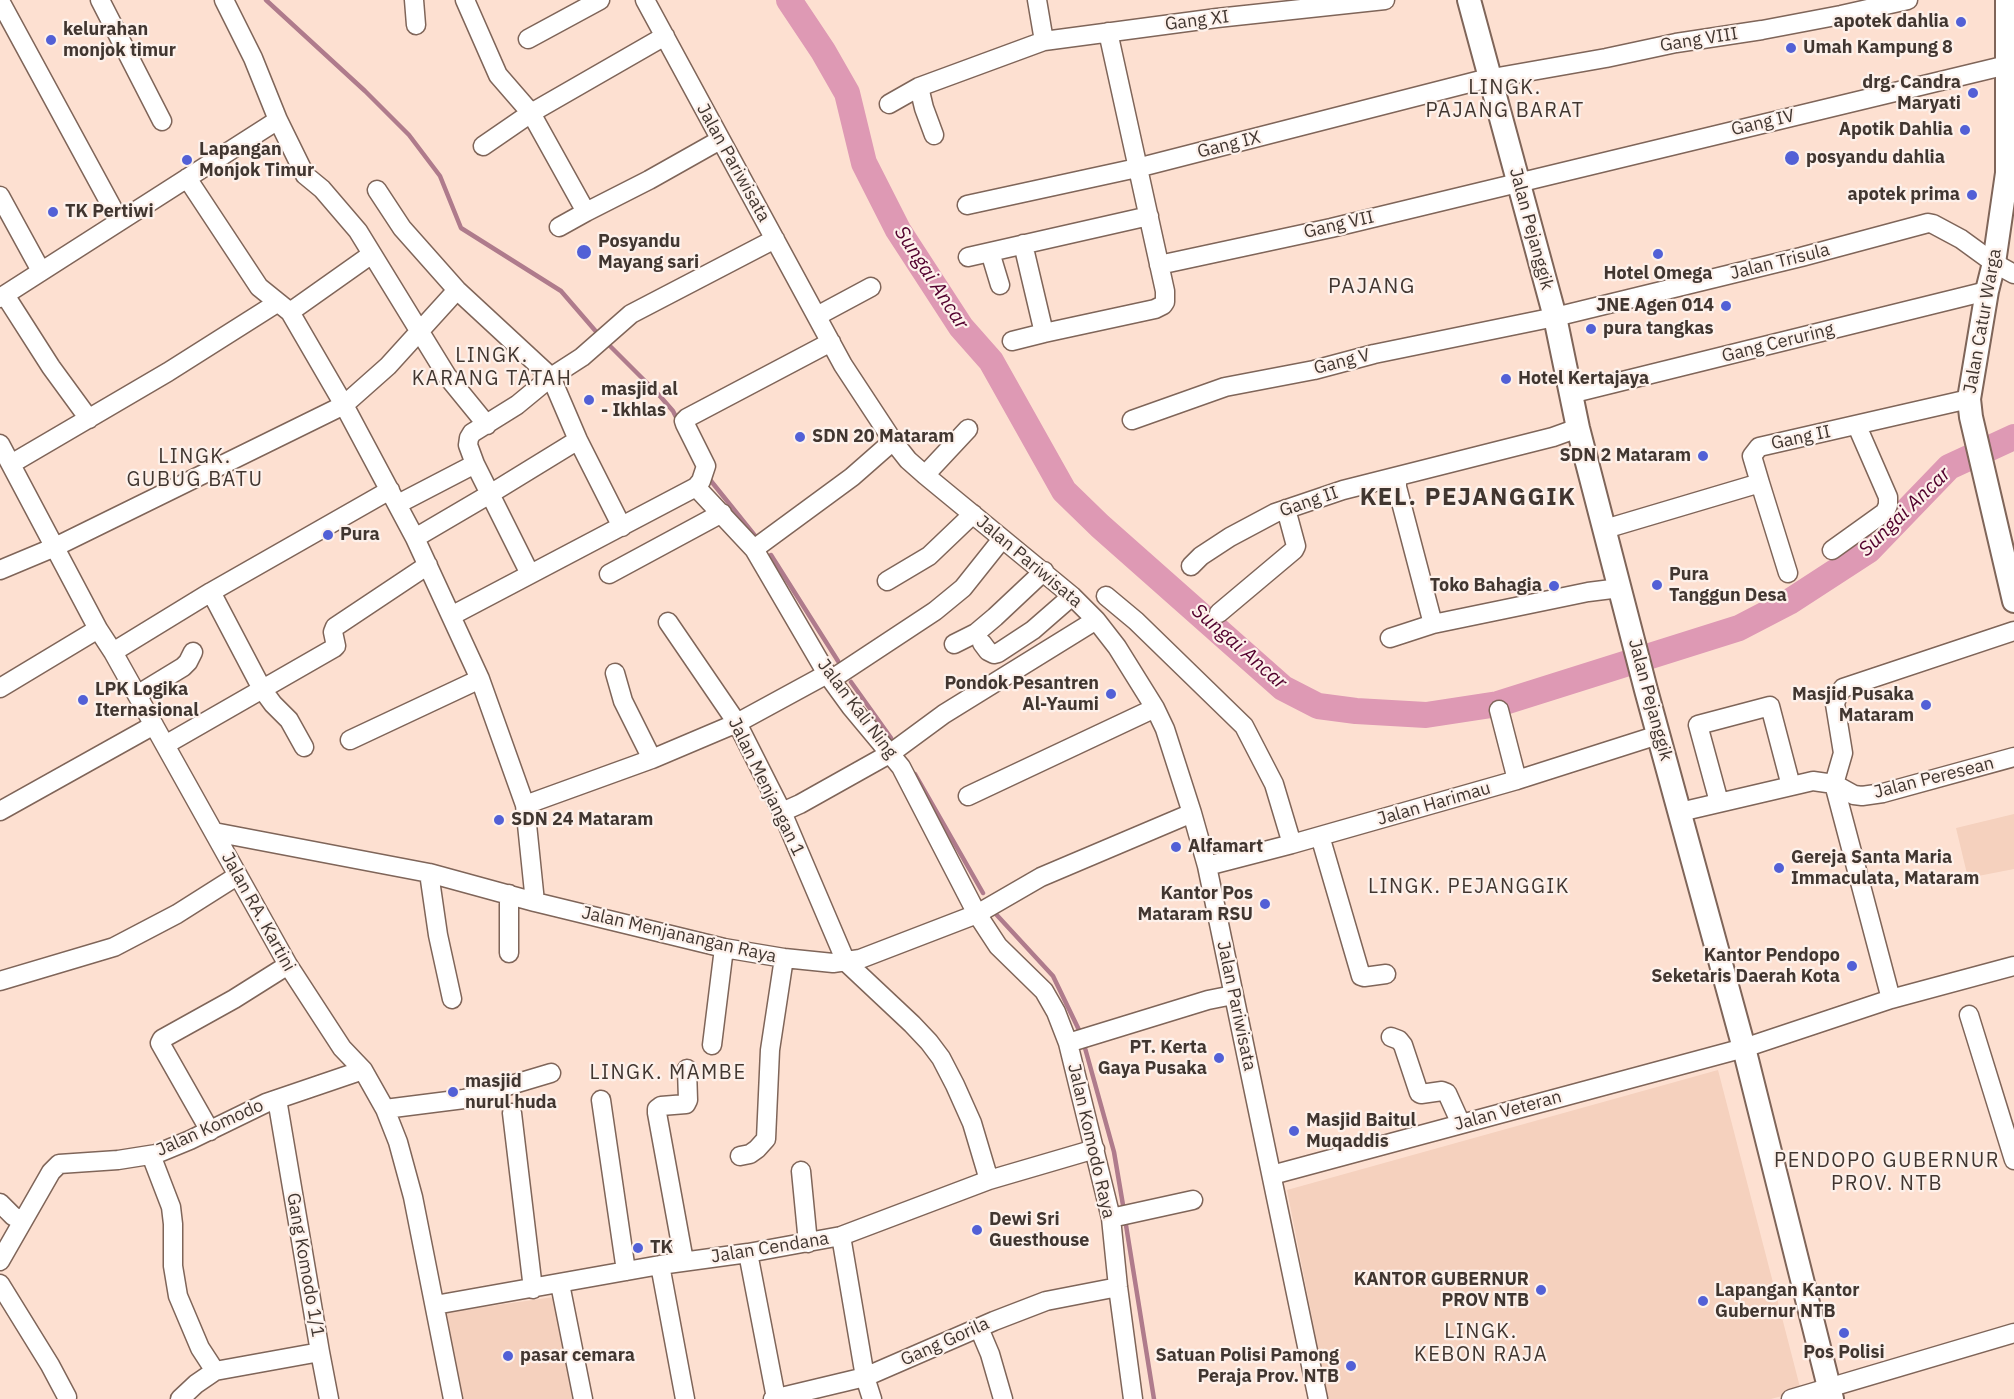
<!DOCTYPE html>
<style>
body{margin:0}
canvas{display:block;background:#fde0d1}
</style>
<canvas width="2014" height="1399"></canvas>
<script>
const g = document.querySelector('canvas').getContext('2d');
g.lineJoin = 'round';
function fill(path, color) { g.fillStyle = color; g.fill(path, 'evenodd'); }
const poly = rows => new Path2D(rows.map(r => 'M' + r).join(''));
function strokePath(path, color, width, dash) { g.strokeStyle = color; g.lineWidth = width; g.lineCap = dash ? 'butt' : 'round'; g.setLineDash(dash || []); g.stroke(path); }
function write(font, color, halo, rows, align = 'center') {
  g.font = font + ' "IBM Plex Sans",sans-serif'; g.lineWidth = 4.5; g.setLineDash([]); g.textBaseline = 'middle'; g.strokeStyle = halo; g.fillStyle = color; for (const [text, x, y, turn = 0] of rows) {
    g.save(); g.translate(x, y); g.rotate((+turn || 0) * Math.PI / 180); g.textAlign = isNaN(turn) ? turn : align; if (halo) g.strokeText(text, 0, 0); g.fillText(text, 0, 0); g.restore();
  }
}
const built = poly([
 [2014,814,2014,869,1968,878,1956,828],
 [1718,1070,1801,1391,1771,1399,1328,1399,1287,1190],
 [554,1297,572,1399,460,1399,442,1313]
]);
const stream = poly([
 [266,0,365,91,409,135,440,176,461,228,561,291,599,335],
 [605,341,659,395,673,411,678,421],
 [707,476,756,537],
 [771,555,838,661],
 [851,682,891,738],
 [915,774,983,893],
 [994,912,1053,976,1079,1030],
 [1085,1048,1114,1152,1124,1211],
 [1125,1219,1154,1399]
]);
const river = poly([
 [789,0,823,51,847,93,864,163,898,230,961,327,991,361,1064,491,1100,526,1283,688,1318,706,1356,711,1426,715,1498,704,1739,628,1789,602,1869,550,1949,467,2014,437]
]);
const minor = poly([
 [100,0,162,121],
 [224,0,253,58,278,120,305,175,322,189,358,231,447,376,487,425],
 [414,0,416,25],
 [465,0,498,75,531,113,586,212,649,180,720,140],
 [645,0,843,365,893,441,908,460,925,475,1072,596,1096,620,1117,647,1155,708,1165,729,1192,813,1207,866,1318,1399],
 [1037,0,1044,41],
 [0,1,119,220],
 [528,39,600,0],
 [919,87,924,108,934,135],
 [889,104,919,87,1044,41,1217,18,1385,0],
 [483,146,531,113,665,36],
 [187,178,259,287,290,312,344,405,415,538,480,679,525,805,535,902],
 [377,190,402,228,457,290,551,377,578,440,622,527],
 [0,196,41,271],
 [967,205,1137,168,1481,80,1606,58,1676,43,1762,30,1841,15,1908,0],
 [559,227,586,212],
 [1023,244,1044,333],
 [990,252,1000,285],
 [968,257,1149,216],
 [1159,265,1331,228,2007,65],
 [5,295,51,367,89,419],
 [0,298,278,120],
 [290,312,372,254],
 [817,316,871,287],
 [1012,341,1044,333,1155,309,1163,305,1165,302,1165,291,1108,32],
 [1570,394,1987,291],
 [1132,420,1225,387,1314,370,1374,354,1555,317,1801,257,1928,223,1933,224,1961,239,1994,263,2014,274],
 [0,444,98,629,113,652,288,965,342,1048,363,1070,385,1109,398,1142,413,1197,453,1399],
 [11,464,168,372,277,303],
 [925,475,968,429],
 [1397,477,1397,487,1433,624],
 [1760,483,1788,573],
 [696,487,754,549,827,674,851,707,901,767,977,914,998,946,1044,991,1056,1012,1068,1043,1111,1218,1118,1287,1133,1399],
 [398,504,475,464],
 [1605,529,1760,483,1752,456,1759,447,1969,399],
 [415,538,490,494,578,440],
 [754,549,852,477,893,441],
 [1832,550,1885,512,1888,505,1888,497,1857,426],
 [1191,566,1201,556,1230,537,1275,513,1343,490,1553,437,1578,428],
 [0,570,55,547,344,405,388,366,457,290],
 [530,574,475,464,468,445,469,438,472,433,517,405,551,377,582,357,631,314,775,239],
 [609,574,722,513],
 [887,581,929,556,973,514],
 [211,592,262,689,273,704,289,720,304,747],
 [1106,596,1136,621,1244,726,1274,784,1292,844],
 [1219,613,1294,550,1296,546,1286,509],
 [451,616,696,487,701,481,706,466,685,424,684,421,687,418,831,342],
 [668,622,737,723,782,812,846,962,912,1024,929,1042,941,1058,955,1085,972,1123,989,1180],
 [1390,638,1433,624,1588,592,1620,588],
 [982,643,988,651,994,654,998,653,1033,630,1072,596],
 [954,644,976,633,995,617,1044,571],
 [113,652,211,592,390,490],
 [615,673,623,701,652,759],
 [832,679,935,611,963,588,1002,539],
 [0,688,98,629],
 [137,695,183,667,188,662,193,652],
 [1499,710,1517,780],
 [350,740,480,679],
 [165,745,334,648,336,646,333,632,335,627,428,565],
 [968,796,1155,708],
 [1719,802,1698,725,1770,706,1791,786],
 [525,805,652,759,737,723,827,674],
 [0,811,154,725],
 [782,812,800,804,891,753,944,714,1096,620],
 [1680,812,1813,781,1834,784,1854,795,1862,796,1883,793,2014,757],
 [214,832,429,873,535,902,724,948,784,958,833,963,860,959,977,914,1041,877,1192,813],
 [1320,836,1361,976,1364,977,1386,974],
 [1207,866,1292,844,1517,780,1658,735],
 [429,873,438,935,452,999],
 [509,894,509,953],
 [0,981,114,947,177,914,237,876],
 [1891,999,1834,784,1843,753,1835,704,1838,695,1843,688,2014,631],
 [1969,1015,2014,1160],
 [1391,1037,1399,1040,1403,1045,1419,1093,1421,1094,1442,1091,1447,1093,1461,1124],
 [1068,1043,1208,1000,1233,995],
 [712,1045,724,948],
 [601,1100,626,1271],
 [385,1109,464,1099,551,1073],
 [512,1113,533,1289],
 [210,1131,160,1043,162,1039,234,999,288,965],
 [151,1155,171,1207,173,1224,173,1266,178,1296,200,1348,215,1371],
 [740,1156,750,1154,757,1149,766,1139,770,1050,784,958],
 [801,1171,808,1243],
 [1272,1175,1744,1048,1891,999,2014,966],
 [0,1203,13,1216,23,1221],
 [1111,1218,1193,1200],
 [841,1236,865,1377,872,1399],
 [748,1253,776,1398],
 [0,1261,51,1172,59,1164,118,1160,156,1154,190,1140,266,1103,363,1070],
 [684,1261,657,1113,657,1109,661,1106,686,1104,688,1100,687,1069],
 [660,1265,685,1399],
 [0,1284,50,1365,67,1397],
 [560,1284,583,1399],
 [435,1305,660,1265,748,1253,841,1236,989,1180,1095,1149],
 [979,1328,990,1354,1003,1399],
 [320,1352,329,1399],
 [180,1399,196,1384,215,1371,320,1352,277,1099],
 [773,1399,865,1377,994,1321,1046,1301,1118,1287],
 [1791,1399,2014,1333]
]);
const major = poly([
 [1469,0,1555,317,1578,428,1646,690,1744,1048,1832,1399],
 [2007,0,2007,173,1994,263,1987,291,1969,399,1971,417,2014,601]
]);
const markers = [
 [1961,22,6,"#5260d6"],
 [51,40,6,"#5260d6"],
 [1791,48,6,"#5260d6"],
 [1973,93,6,"#5260d6"],
 [1965,130,6,"#5260d6"],
 [1792,158,8,"#5260d6"],
 [187,160,6,"#5260d6"],
 [1972,195,6,"#5260d6"],
 [53,212,6,"#5260d6"],
 [584,252,8,"#5260d6"],
 [1658,254,6,"#5260d6"],
 [1726,306,6,"#5260d6"],
 [1591,329,6,"#5260d6"],
 [1506,379,6,"#5260d6"],
 [589,400,6,"#5260d6"],
 [800,437,6,"#5260d6"],
 [1703,456,6,"#5260d6"],
 [328,535,6,"#5260d6"],
 [1657,585,6,"#5260d6"],
 [1554,586,6,"#5260d6"],
 [1111,694,6,"#5260d6"],
 [83,700,6,"#5260d6"],
 [1926,705,6,"#5260d6"],
 [499,820,6,"#5260d6"],
 [1176,847,6,"#5260d6"],
 [1779,868,6,"#5260d6"],
 [1265,904,6,"#5260d6"],
 [1852,966,6,"#5260d6"],
 [1219,1058,6,"#5260d6"],
 [453,1092,6,"#5260d6"],
 [1294,1131,6,"#5260d6"],
 [977,1230,6,"#5260d6"],
 [638,1248,6,"#5260d6"],
 [1541,1290,6,"#5260d6"],
 [1703,1301,6,"#5260d6"],
 [1844,1333,6,"#5260d6"],
 [508,1356,6,"#5260d6"],
 [1351,1366,6,"#5260d6"]
];
const streetNames = [
 ["Gang XI",1197,21,-7],
 ["Gang VIII",1699,40,-9],
 ["Gang IV",1763,123,-13],
 ["Gang IX",1229,145,-14],
 ["Jalan Pariwisata",733,163,61],
 ["Gang VII",1339,225,-13],
 ["Jalan Pejanggik",1531,229,75],
 ["Jalan Trisula",1780,262,-14],
 ["Jalan Catur Warga",1983,321,-80],
 ["Gang Ceruring",1778,343,-14],
 ["Gang V",1342,362,-14],
 ["Gang II",1801,438,-12],
 ["Gang II",1309,502,-19],
 ["Jalan Pariwisata",1029,562,40],
 ["Jalan Pejanggik",1650,700,75],
 ["Jalan Kali Ning",857,709,53],
 ["Jalan Peresean",1934,778,-14],
 ["Jalan Menjangan 1",766,787,64],
 ["Jalan Harimau",1434,804,-16],
 ["Jalan RA. Kartini",258,912,61],
 ["Jalan Menjanangan Raya",679,935,13],
 ["Jalan Pariwisata",1236,1006,78],
 ["Jalan Veteran",1508,1111,-15],
 ["Jalan Komodo",210,1128,-24],
 ["Jalan Komodo Raya",1091,1141,77],
 ["Jalan Cendana",770,1248,-9],
 ["Gang Komodo 1/1",305,1265,80],
 ["Gang Gorila",945,1342,-24]
];
const poiNames = [
 ["apotek dahlia",1949,22,"right"],
 ["kelurahan",63,30],
 ["monjok timur",63,51],
 ["Umah Kampung 8",1803,48],
 ["drg. Candra",1961,83,"right"],
 ["Maryati",1961,104,"right"],
 ["Apotik Dahlia",1953,130,"right"],
 ["Lapangan",199,150],
 ["Monjok Timur",199,171],
 ["posyandu dahlia",1806,158],
 ["apotek prima",1960,195,"right"],
 ["TK Pertiwi",65,212],
 ["Posyandu",598,242],
 ["Mayang sari",598,263],
 ["Hotel Omega",1658,274,"center"],
 ["JNE Agen 014",1714,306,"right"],
 ["pura tangkas",1603,329],
 ["Hotel Kertajaya",1518,379],
 ["masjid al",601,390],
 ["- Ikhlas",601,411],
 ["SDN 20 Mataram",812,437],
 ["SDN 2 Mataram",1691,456,"right"],
 ["Pura",340,535],
 ["Pura",1669,575],
 ["Tanggun Desa",1669,596],
 ["Toko Bahagia",1542,586,"right"],
 ["Pondok Pesantren",1099,684,"right"],
 ["Al-Yaumi",1099,705,"right"],
 ["LPK Logika",95,690],
 ["Iternasional",95,711],
 ["Masjid Pusaka",1914,695,"right"],
 ["Mataram",1914,716,"right"],
 ["SDN 24 Mataram",511,820],
 ["Alfamart",1188,847],
 ["Gereja Santa Maria",1791,858],
 ["Immaculata, Mataram",1791,879],
 ["Kantor Pos",1253,894,"right"],
 ["Mataram RSU",1253,915,"right"],
 ["Kantor Pendopo",1840,956,"right"],
 ["Seketaris Daerah Kota",1840,977,"right"],
 ["PT. Kerta",1207,1048,"right"],
 ["Gaya Pusaka",1207,1069,"right"],
 ["masjid",465,1082],
 ["nurul huda",465,1103],
 ["Masjid Baitul",1306,1121],
 ["Muqaddis",1306,1142],
 ["Dewi Sri",989,1220],
 ["Guesthouse",989,1241],
 ["TK",650,1248],
 ["KANTOR GUBERNUR",1529,1280,"right"],
 ["PROV NTB",1529,1301,"right"],
 ["Lapangan Kantor",1715,1291],
 ["Gubernur NTB",1715,1312],
 ["Pos Polisi",1844,1353,"center"],
 ["pasar cemara",520,1356],
 ["Satuan Polisi Pamong",1339,1356,"right"],
 ["Peraja Prov. NTB",1339,1377,"right"]
];
const neighbourhoodNames = [
 ["LINGK.",1505,88],
 ["PAJANG BARAT",1505,111],
 ["LINGK.",492,356],
 ["KARANG TATAH",492,379],
 ["LINGK.",195,457],
 ["GUBUG BATU",195,480],
 ["LINGK. PEJANGGIK",1469,887],
 ["LINGK. MAMBE",668,1073],
 ["PENDOPO GUBERNUR",1887,1161],
 ["PROV. NTB",1887,1184],
 ["LINGK.",1481,1332],
 ["KEBON RAJA",1481,1355]
];
const waterNames = [
 ["Sungai Ancar",931,278,57],
 ["Sungai Ancar",1905,512,-44],
 ["Sungai Ancar",1239,647,41]
];
const quarterNames = [
 ["PAJANG",1372,287]
];
const districtNames = [
 ["KEL. PEJANGGIK",1468,498]
];
fill(built, '#f5d1be');
strokePath(stream, '#af7b8c', 4.5);
strokePath(river, '#de99b4', 26);
strokePath(minor, '#7f6559', 21);
strokePath(major, '#7f6559', 26);
strokePath(minor, '#fff', 18);
strokePath(major, '#fff', 22);
for (const [x, y, r, color] of markers) { const dot = new Path2D(); dot.arc(x, y, r, 0, 2 * Math.PI); g.fillStyle = color; g.fill(dot); strokePath(dot, '#fdf1eb', 2); }
write('18px', '#413630', '#fdf1eb', streetNames);
write('bold 18px', '#413630', '#fdf1eb', poiNames, 'left');
g.letterSpacing = '1.5px';
write('20px', '#413630', '#fdf1eb', neighbourhoodNames);
g.letterSpacing = '0px';
write('italic 20px', '#52002e', '#fdf1eb', waterNames);
g.letterSpacing = '1.5px';
write('21px', '#413630', '#fdf1eb', quarterNames);
g.letterSpacing = '0px';
g.letterSpacing = '1.5px';
write('bold 24px', '#413630', '#fdf1eb', districtNames);
g.letterSpacing = '0px';
</script>
